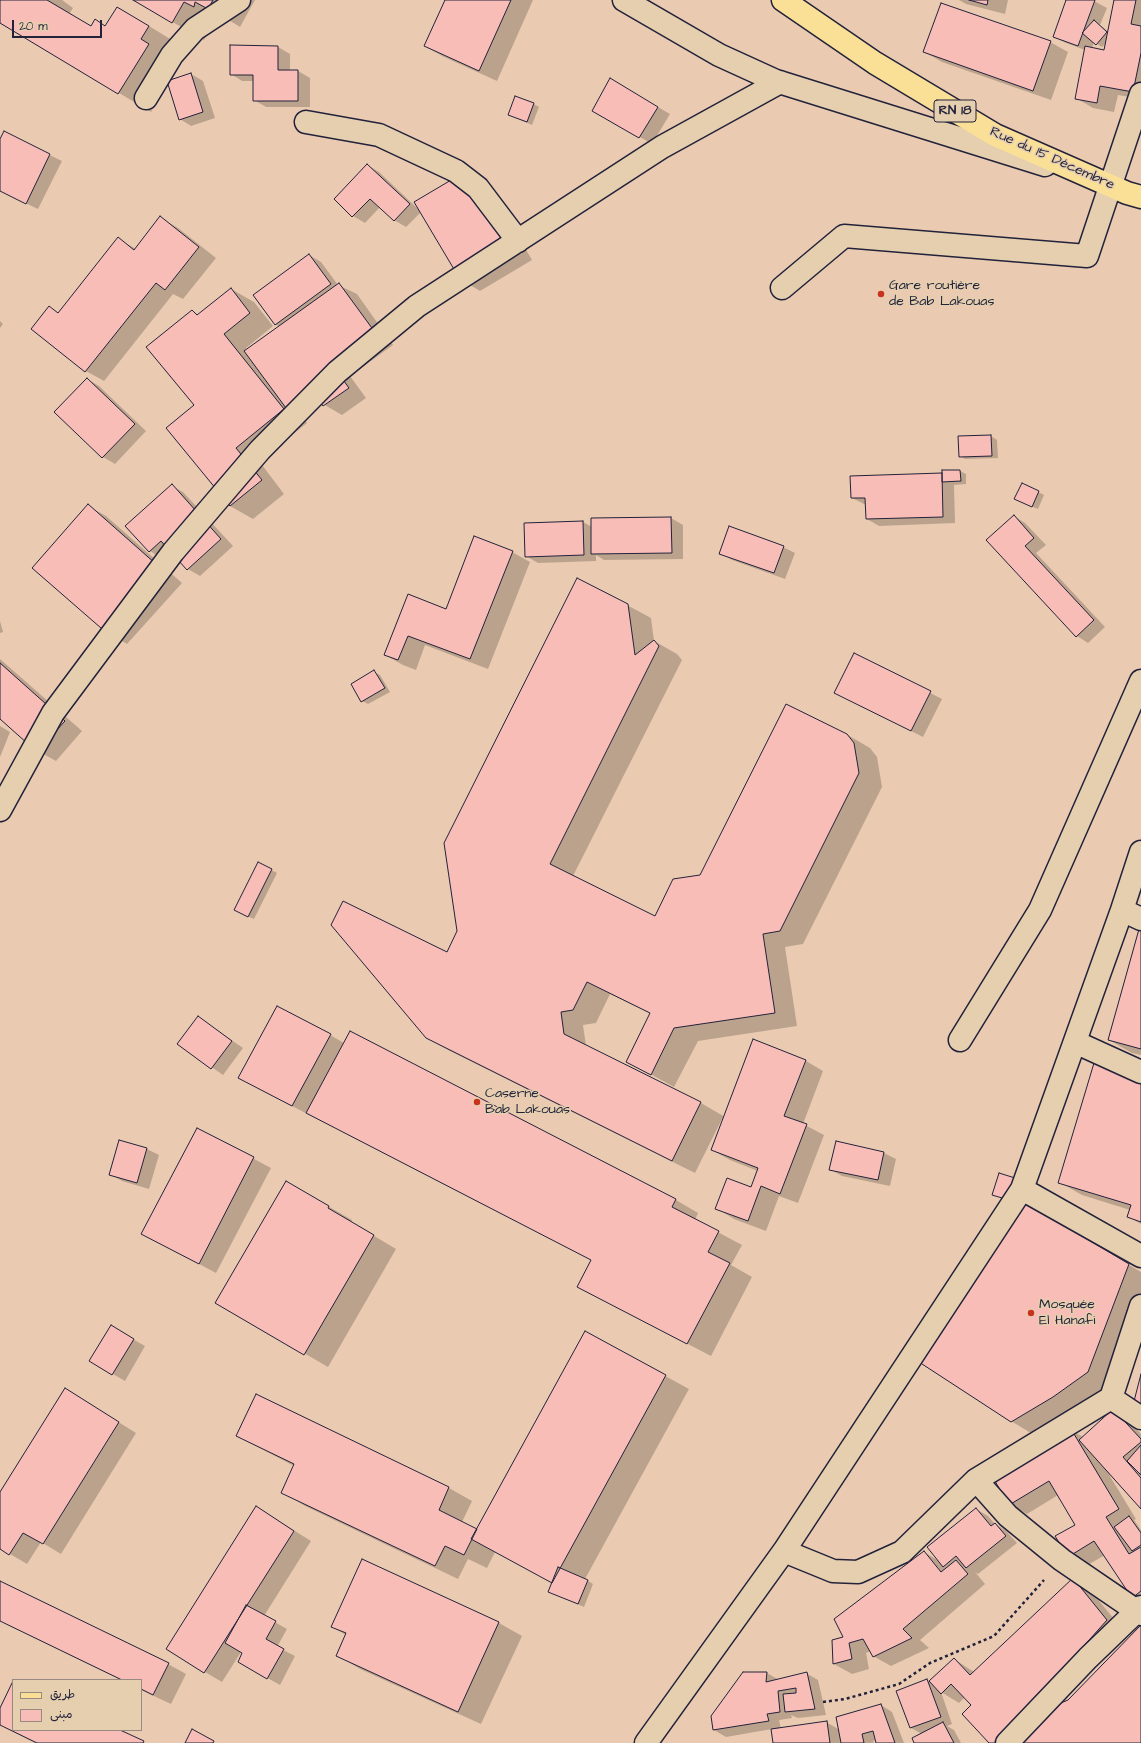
<!DOCTYPE html>
<meta charset="utf-8">
<style>
body{margin:0}
#map{position:relative;width:1141px;height:1743px;overflow:hidden;background:#eacbb1;font-family:"Architects Daughter","Playpen Sans Arabic",sans-serif}
canvas{display:block}
.legend{position:absolute;left:12px;top:1679px;width:130px;height:52px;box-sizing:border-box;background:#e6cfaf;border:1px solid #988a81;margin:0;padding:5px 7px;list-style:none;font-size:12px;color:#22223b}
.legend li{display:flex;align-items:center;gap:8px;height:20px}
.legend b{width:20px;border:1px solid #988a81}
.scale{position:absolute;left:12px;top:20px;width:90px;height:18px;box-sizing:border-box;border:2px solid #22223b;border-top:0;padding-left:5px;font-size:12px;line-height:14px;white-space:nowrap;color:#22223b;-webkit-text-stroke:3px #e6cfaf;paint-order:stroke}
</style>
<div id="map">
<canvas width="1141" height="1743"></canvas>
<ul class="legend">
<li><b style="height:5px;background:#fadf96"></b>طريق</li>
<li><b style="height:11px;background:#f9bdb7"></b>مبنى</li>
</ul>
<div class="scale">20 m</div>
</div>
<script>
const g = document.querySelector('canvas').getContext('2d');
g.lineJoin = 'round';
function fill(path, color) { g.fillStyle = color; g.fill(path, 'evenodd'); }
const poly = rows => new Path2D(rows.map(r => 'M' + r).join(''));
function strokePath(path, color, width, dash) { g.strokeStyle = color; g.lineWidth = width; g.lineCap = dash ? 'butt' : 'round'; g.setLineDash(dash || []); g.stroke(path); }
function write(font, color, halo, rows, align = 'center') {
  g.font = font + ' "Architects Daughter",sans-serif'; g.lineWidth = 3; g.setLineDash([]); g.textBaseline = 'middle'; g.strokeStyle = halo; g.fillStyle = color; for (const [text, x, y, turn = 0] of rows) {
    g.save(); g.translate(x, y); g.rotate((+turn || 0) * Math.PI / 180); g.textAlign = isNaN(turn) ? turn : align; if (halo) g.strokeText(text, 0, 0); g.fillText(text, 0, 0); g.restore();
  }
}
const shadow = poly([
 [0,0,62,0,73,8,69,14,91,27,149,26,180,45,169,82,191,74,203,81,215,118,191,126,180,119,168,82,151,112,0,22],
 [134,0,255,0,240,27,227,19,226,24,216,19,204,40],
 [446,0,533,0,497,81,442,56,425,46],
 [959,0,1008,0,1005,14,966,4],
 [1067,0,1092,0,1107,8,1100,25,1109,32,1115,0,1141,0,1141,99,1118,95,1114,112,1093,108,1076,98,1085,50,1066,43,1054,37],
 [1094,42,1102,47,1107,42,1105,51,1092,48],
 [1050,42,1068,52,1051,100,942,62,924,52],
 [278,47,290,54,290,71,298,71,310,78,310,107,266,107,254,100,254,81,242,81,231,74],
 [611,80,670,114,652,144,593,110],
 [534,104,539,107,532,125,509,115],
 [4,133,62,161,38,209,0,191,0,142],
 [367,165,379,172,418,209,486,182,532,260,480,291,462,280,421,212,406,227,394,220,380,207,365,223,353,216,335,199],
 [161,218,178,228,216,258,183,299,173,294,104,381,86,371,49,308,59,313,118,239,136,249],
 [309,255,321,262,338,285,357,294,393,345,350,376,366,398,342,415,323,404,303,418,307,423,259,461,284,494,253,519,230,506,195,406,192,311,199,315,231,289,254,302,273,326,246,348,247,350,280,327,275,324],
 [0,321,3,324,0,328],
 [87,379,99,386,146,431,115,464,103,457,55,412],
 [991,436,997,440,998,458,965,459,960,456,959,437],
 [943,471,960,471,966,474,966,484,954,485,955,523,879,526,867,519,866,505,852,498,943,474],
 [1022,484,1044,495,1038,509,1021,502],
 [172,486,183,492,233,546,200,576,188,569,170,550,161,558,150,551],
 [88,506,106,516,182,583,127,644,110,634],
 [1014,516,1025,523,1046,545,1036,553,1105,627,1088,643,1077,636,988,540],
 [671,518,683,525,683,559,604,560,596,555,596,561,538,563,526,556,583,522,592,527],
 [783,547,795,553,785,579,732,560,720,553],
 [512,552,530,562,488,669,425,645,416,670,403,665,385,655,408,596,446,610],
 [627,605,651,618,654,641,677,654,682,660,573,876,656,917,701,876,846,734,870,748,877,757,882,787,803,944,785,947,797,1026,698,1041,674,1087,627,1061,651,1014,610,994,596,1023,583,1025,586,1046,701,1103,725,1117,806,1061,823,1071,803,1124,824,1135,798,1203,779,1196,766,1231,734,1219,716,1208,751,1188,758,1171,730,1160,712,1150,724,1118,723,1117,695,1173,450,1051,426,1038,447,954],
 [0,621,3,632,0,633],
 [854,654,942,699,923,737,847,699],
 [0,659,82,731,56,761,38,751,0,718],
 [374,672,380,675,390,692,368,704,362,701],
 [0,726,10,732,0,757],
 [258,863,277,873,254,919,240,913],
 [1141,925,1141,1055,1132,1053,1109,1040],
 [198,1017,243,1048,223,1075,179,1044],
 [350,1032,676,1200,698,1213,695,1220,742,1245,731,1265,752,1277,711,1356,578,1287,591,1260,257,1088,330,1035,344,1043],
 [1141,1067,1141,1224,1128,1217,1130,1210,1082,1195,1059,1182],
 [198,1129,271,1168,216,1273,143,1234],
 [120,1141,147,1149,159,1155,149,1189,122,1181,110,1174],
 [836,1142,884,1153,896,1159,890,1186,842,1176,831,1170],
 [286,1182,352,1220,351,1222,396,1249,328,1367,216,1302],
 [1048,1217,1141,1272,1141,1306,1111,1385,1034,1435,1011,1421],
 [111,1327,145,1346,125,1381,90,1361],
 [585,1332,689,1389,585,1579,593,1584,584,1607,554,1594,553,1583,495,1552,487,1568,468,1559,458,1579,305,1506,282,1492,294,1466,237,1436,257,1396,449,1488,472,1501,462,1522,477,1530],
 [83,1400,136,1433,61,1554,41,1542,27,1564,0,1548,0,1494],
 [1113,1410,1125,1417,1141,1434,1141,1508,1108,1473,1136,1519,1134,1520,1141,1530,1141,1602,1133,1597,1105,1555,1086,1566,1069,1556,1076,1525,1058,1495,1027,1514,1009,1504,1071,1430,1083,1437],
 [976,1509,988,1516,994,1523,1006,1531,1017,1543,978,1574,975,1572,985,1584,920,1640,929,1648,891,1666,873,1656,871,1651,866,1653,869,1669,852,1674,834,1664,844,1638,924,1552,939,1561],
 [274,1518,311,1541,264,1616,287,1629,277,1647,295,1656,280,1685,239,1662,244,1653,241,1652,222,1682,205,1672],
 [363,1561,499,1623,522,1636,481,1724,360,1669,337,1655,346,1635,332,1627],
 [1073,1580,1090,1590,1124,1631,1057,1706,1069,1700,1141,1626,1141,1743,991,1743,973,1705,965,1697,959,1703,941,1692,952,1724,947,1726,954,1730,961,1743,915,1743,922,1734,911,1728,897,1691,927,1680,930,1682,954,1659,974,1672],
 [0,1582,168,1664,186,1674,171,1704,141,1690,141,1680,121,1680,0,1621],
 [744,1673,767,1673,779,1680,806,1673,818,1680,826,1715,798,1718,791,1715,792,1718,779,1720,781,1729,826,1722,840,1730,881,1705,892,1712,904,1743,877,1743,876,1740,873,1741,874,1743,774,1743,772,1729,726,1737,714,1730],
 [13,1683,13,1730,118,1730,145,1743,35,1743,0,1725,0,1710]
]);
const building = poly([
 [0,0,47,0,91,26,95,19,105,26,117,7,149,26,141,39,149,44,118,94,0,23,0,0],
 [133,0,213,0,208,9,195,2,194,7,184,2,172,23,133,0],
 [445,0,511,0,479,71,424,46,445,0],
 [969,0,988,0,987,5,969,0],
 [1066,0,1095,0,1078,46,1053,37,1066,0],
 [1114,0,1136,0,1131,24,1141,26,1141,53,1133,92,1100,86,1097,103,1075,99,1085,46,1104,50,1114,0],
 [941,3,1051,41,1033,91,923,52,941,3],
 [1094,20,1107,32,1096,45,1082,33,1094,20],
 [230,45,278,46,278,70,298,70,298,101,253,101,253,75,230,75,230,45],
 [191,73,203,112,179,120,167,81,191,73],
 [610,78,658,107,639,138,592,111,610,78],
 [515,96,534,103,527,122,508,115,515,96],
 [4,131,50,154,26,204,0,191,0,139,4,131],
 [367,164,410,204,394,221,370,199,352,217,334,199,367,164],
 [468,170,515,249,461,281,414,202,468,170],
 [160,216,199,247,165,290,156,283,85,372,31,329,49,306,58,313,118,237,134,250,160,216],
 [309,254,331,284,275,325,253,295,309,254],
 [339,283,377,335,333,366,349,388,323,406,312,390,286,408,244,351,339,283],
 [231,288,250,313,224,334,284,409,236,448,262,480,230,506,166,428,194,405,146,347,192,310,197,315,231,288],
 [87,378,135,424,102,458,54,412,87,378],
 [991,435,992,456,959,457,958,436,991,435],
 [942,470,960,470,961,481,942,482,942,470],
 [942,473,943,517,866,519,865,498,851,498,850,476,942,473],
 [1022,483,1039,491,1032,507,1014,499,1022,483],
 [172,484,221,539,187,570,161,541,149,552,125,526,172,484],
 [88,504,165,572,109,635,32,568,88,504],
 [1014,515,1034,538,1025,546,1094,620,1076,637,986,540,1014,515],
 [671,517,672,553,591,554,591,518,671,517],
 [583,521,584,555,525,557,524,523,583,521],
 [729,526,784,546,774,573,719,554,729,526],
 [474,536,513,551,470,659,408,636,398,660,384,655,408,594,446,609,474,536],
 [577,578,628,604,635,655,654,640,659,646,550,864,655,916,673,879,700,875,786,704,847,734,854,743,859,773,780,931,763,934,775,1013,674,1028,651,1075,626,1062,650,1013,587,982,573,1010,561,1012,564,1034,701,1102,672,1161,426,1038,331,925,343,901,447,952,457,931,444,843,577,578],
 [854,653,931,691,911,731,834,693,854,653],
 [0,663,65,721,37,752,0,719,0,663],
 [374,670,385,688,361,702,351,684,374,670],
 [258,862,272,869,248,917,234,910,258,862],
 [1141,922,1141,1049,1108,1040,1141,922],
 [277,1006,331,1034,292,1106,238,1078,277,1006],
 [198,1016,232,1041,211,1069,177,1044,198,1016],
 [350,1031,676,1199,672,1207,719,1231,708,1252,730,1263,687,1344,577,1287,591,1260,306,1113,350,1031],
 [753,1039,806,1060,784,1116,807,1124,780,1194,761,1186,748,1221,715,1209,727,1178,751,1187,758,1168,711,1150,753,1039],
 [1097,1053,1141,1066,1141,1222,1127,1217,1131,1205,1058,1183,1097,1053],
 [197,1128,254,1157,199,1264,141,1234,197,1128],
 [119,1140,147,1148,137,1183,109,1175,119,1140],
 [836,1141,884,1152,878,1180,829,1170,836,1141],
 [999,1173,1015,1178,1009,1200,992,1195,999,1173],
 [286,1181,329,1206,328,1208,374,1235,304,1355,215,1303,286,1181],
 [1025,1202,1129,1264,1088,1372,1053,1397,1011,1422,919,1362,1025,1202],
 [111,1325,134,1339,112,1375,89,1361,111,1325],
 [585,1331,666,1375,552,1583,471,1539,585,1331],
 [1141,1374,1141,1415,1131,1413,1141,1374],
 [65,1388,119,1422,43,1544,23,1533,9,1555,0,1549,0,1492,65,1388],
 [256,1394,449,1487,439,1510,477,1529,464,1555,445,1546,435,1566,281,1493,294,1464,236,1436,256,1394],
 [1113,1409,1141,1439,1141,1442,1123,1457,1141,1478,1141,1509,1079,1440,1113,1409],
 [1071,1429,1119,1509,1106,1517,1129,1554,1141,1547,1141,1591,1132,1598,1094,1541,1068,1557,1055,1536,1075,1525,1049,1481,1009,1505,992,1476,1071,1429],
 [1141,1445,1141,1475,1127,1461,1141,1445],
 [256,1506,294,1531,204,1673,166,1649,256,1506],
 [976,1508,991,1526,995,1523,1006,1536,966,1568,956,1556,943,1567,927,1547,976,1508],
 [1129,1516,1141,1533,1141,1545,1132,1551,1114,1527,1129,1516],
 [924,1551,941,1572,956,1560,968,1574,903,1629,912,1638,873,1657,863,1639,849,1643,852,1659,833,1664,832,1640,843,1637,834,1619,924,1551],
 [362,1559,499,1622,458,1712,336,1656,346,1633,331,1627,362,1559],
 [558,1567,588,1580,578,1604,548,1592,558,1567],
 [1073,1578,1107,1620,997,1743,989,1743,962,1714,971,1705,951,1684,941,1694,929,1681,954,1658,970,1675,1073,1578],
 [0,1581,169,1663,153,1695,141,1689,141,1680,122,1680,0,1621,0,1581],
 [246,1605,276,1621,266,1639,284,1649,267,1679,238,1662,242,1653,225,1643,246,1605],
 [1141,1625,1141,1743,1022,1743,1061,1703,1068,1700,1141,1625],
 [743,1672,767,1672,766,1682,807,1672,815,1709,785,1712,783,1694,796,1693,796,1688,778,1691,780,1712,767,1714,769,1721,713,1730,711,1716,743,1672],
 [927,1679,941,1717,910,1728,896,1691,927,1679],
 [13,1681,13,1730,120,1730,144,1741,143,1743,37,1743,0,1725,0,1708,13,1681],
 [881,1704,895,1743,876,1743,873,1731,862,1734,864,1743,841,1743,836,1717,881,1704],
 [827,1721,830,1743,773,1743,771,1729,827,1721],
 [943,1722,954,1743,914,1743,912,1738,943,1722],
 [192,1729,214,1741,213,1743,185,1743,192,1729]
]);
const path = poly([
 [823,1702,845,1699,899,1684,930,1663,994,1636,1044,1580]
]);
const minor = poly([
 [624,0,719,55,776,81,1045,165],
 [146,98,172,55,195,29,239,0],
 [306,122,379,135,456,171,478,188,518,241],
 [782,288,844,236,1087,256,1141,94],
 [0,810,53,713,173,552,260,450,337,372,417,306,662,147,780,82],
 [1122,910,1141,919],
 [960,1040,1040,910,1141,681],
 [1075,1042,1141,1072],
 [1022,1189,1141,1256],
 [1111,1398,1141,1306],
 [976,1480,1008,1516,1062,1560,1141,1614],
 [784,1551,833,1571,858,1572,902,1552,976,1480,1111,1398,1141,1418],
 [646,1743,784,1551,1022,1189,1122,910,1141,852],
 [1007,1743,1088,1658,1141,1607]
]);
const major = poly([
 [783,0,875,63,995,135,1127,193,1141,197]
]);
const markers = [
 [881,294,4,"#c8321e"],
 [477,1102,4,"#c8321e"],
 [1031,1313,4,"#c8321e"]
];
const shields = [
 [955,111,42]
];
const shieldNames = [
 ["RN 18",955,111]
];
const streetNames = [
 ["Rue du 15 Décembre",1052,159,24]
];
const poiNames = [
 ["Gare routière",889,286],
 ["de Bab Lakouas",889,302],
 ["Caserne",485,1094],
 ["Bab Lakouas",485,1110],
 ["Mosquée",1039,1305],
 ["El Hanafi",1039,1321]
];
fill(shadow, '#0003');
fill(building, '#f9bdb7');
strokePath(building, '#22223b', 1);
strokePath(minor, '#22223b', 25);
strokePath(major, '#22223b', 25);
strokePath(path, '#22223b', 2.5, [3, 3]);
strokePath(minor, '#e6cfaf', 22);
strokePath(major, '#fadf96', 22);
for (const [x, y, r, color] of markers) { const dot = new Path2D(); dot.arc(x, y, r, 0, 2 * Math.PI); g.fillStyle = color; g.fill(dot); strokePath(dot, '#e6cfaf', 1.5); }
for (const [x, y, w] of shields) { const box = new Path2D(); box.roundRect(x - w / 2, y - 11, w, 22, 3); g.fillStyle = '#e6cfaf'; g.fill(box); strokePath(box, '#22223b', 1); }
write('bold 13px', '#22223b', null, shieldNames);
write('14px', '#22223b', '#e6cfaf', streetNames);
write('14px', '#22223b', '#e6cfaf', poiNames, 'left');
</script>
